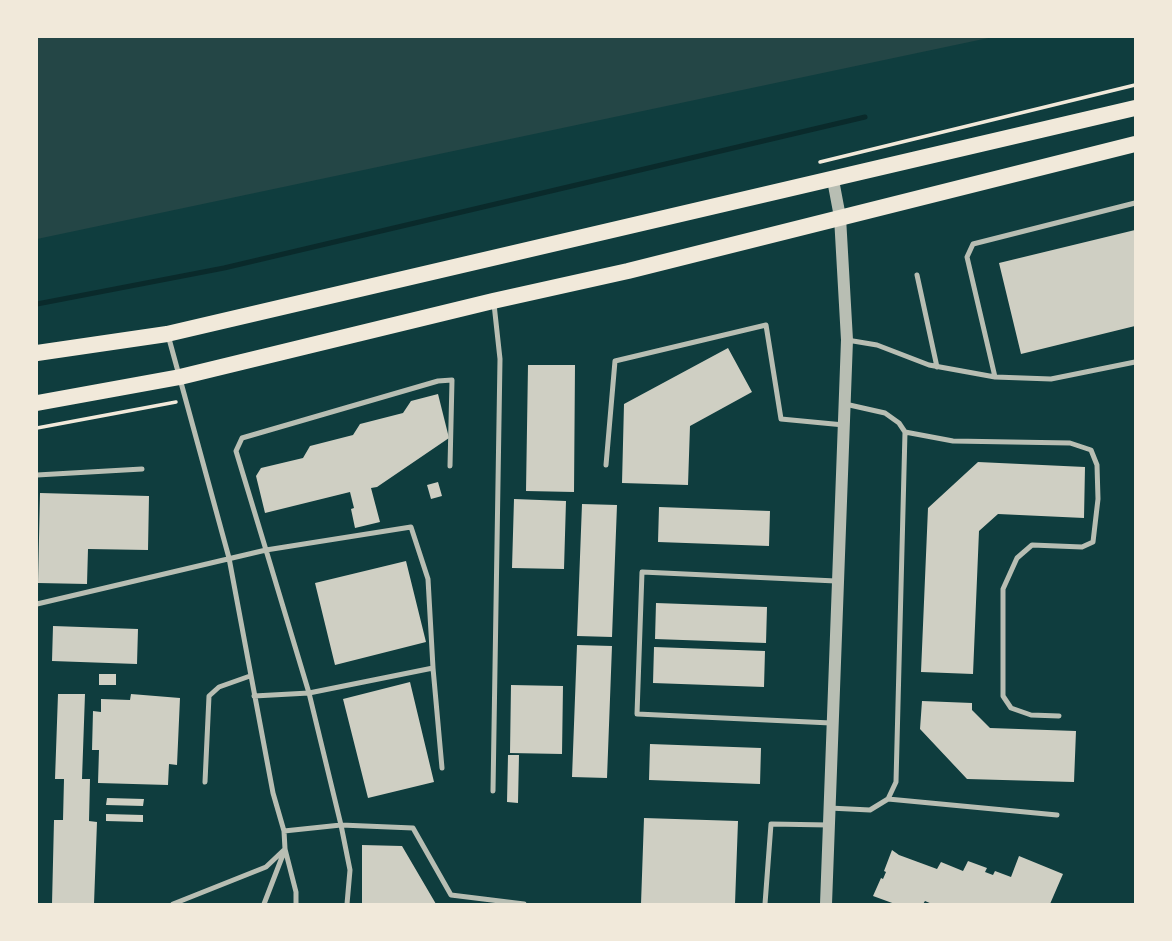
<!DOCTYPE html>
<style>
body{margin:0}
#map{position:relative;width:1172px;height:941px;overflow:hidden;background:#0f3d3e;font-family:Quicksand,sans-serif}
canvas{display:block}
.frame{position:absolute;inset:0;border:38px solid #f1e9da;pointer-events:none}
</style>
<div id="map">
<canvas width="1172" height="941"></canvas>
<div class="frame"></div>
</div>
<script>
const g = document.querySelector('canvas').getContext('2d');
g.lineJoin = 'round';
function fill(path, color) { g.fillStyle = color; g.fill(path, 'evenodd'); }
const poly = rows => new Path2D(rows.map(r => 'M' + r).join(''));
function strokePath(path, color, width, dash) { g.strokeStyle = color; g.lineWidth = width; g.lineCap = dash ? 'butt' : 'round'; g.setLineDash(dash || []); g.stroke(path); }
const green = poly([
 [37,37,993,37,37,239]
]);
const stream = poly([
 [37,304,224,268,865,117]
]);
const building = poly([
 [1135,230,1135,326,1021,354,999,263],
 [728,348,752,392,690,426,688,485,622,483,624,404],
 [528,365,575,365,574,492,526,491],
 [438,394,449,438,377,487,371,488,380,522,355,528,351,509,354,508,350,492,265,513,256,476,261,468,303,458,310,446,353,435,360,424,403,413,411,401],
 [978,462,1085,467,1084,518,998,514,979,531,973,674,921,672,928,508],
 [438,482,442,496,431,499,427,485],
 [40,493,149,496,148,550,88,549,87,584,38,583],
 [514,499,566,501,564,569,512,568],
 [582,504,617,505,612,637,577,636],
 [659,507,770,511,769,546,658,542],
 [406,561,426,642,335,665,315,583],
 [656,603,767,607,766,643,655,639],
 [53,626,138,629,137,664,52,661],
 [577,645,612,646,607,778,572,777],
 [654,647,765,651,764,687,653,683],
 [99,674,116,674,116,685,99,685],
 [410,682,434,782,368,798,343,699],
 [511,685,563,686,562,754,510,753],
 [58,694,85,694,82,779,90,779,89,821,97,822,94,904,52,904,54,820,63,820,64,779,55,779],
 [131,694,180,698,177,765,169,764,168,785,98,783,99,750,92,750,93,711,101,712,101,699,130,700],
 [922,701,972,703,972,710,990,728,1076,731,1074,782,967,779,920,729],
 [650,744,761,748,760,784,649,780],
 [508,755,519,755,518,803,507,802],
 [107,798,144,799,143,806,106,805],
 [106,814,143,815,143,822,106,821],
 [644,818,738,821,735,904,641,904],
 [362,845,402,846,436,904,362,904],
 [892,850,899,855,937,869,941,862,963,871,968,861,987,868,985,872,993,875,995,871,1011,877,1019,856,1063,874,1050,904,932,904,925,901,923,904,895,904,873,896,881,878,883,879,886,872,884,871]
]);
const path = poly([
 [820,162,1135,85],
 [37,428,176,402]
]);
const service = poly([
 [917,275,937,367],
 [168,335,229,558,273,793,284,831,285,849,296,892,296,904],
 [847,340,877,345,929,365,995,377,1051,379,1135,362],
 [995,377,967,257,973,244,1135,203],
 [905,432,953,441,1070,443,1091,450,1097,465,1098,499,1093,542,1082,547,1032,545,1017,558,1003,589,1003,696,1011,708,1031,715,1059,716],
 [606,465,615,361,766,325,781,419,844,425],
 [37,475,142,469],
 [37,604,266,550,309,693,254,696],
 [433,668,428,579,411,527,266,550,236,451,242,438,438,381,452,380,450,466],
 [831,723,637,714,642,572,836,581],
 [442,768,433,668,309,693,341,825,413,828,451,895,524,904],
 [205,782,209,696,219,687,250,676],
 [493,791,500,359,494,304],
 [888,799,1057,815],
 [829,808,870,810,888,799,896,782,905,432,899,423,885,413,845,404],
 [284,831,341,825,350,870,347,904],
 [173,904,266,867,285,849],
 [264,904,284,852],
 [765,904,771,824,829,825]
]);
const tertiary = poly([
 [826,904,847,340,840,217,833,180]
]);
const primary = poly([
 [37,353,167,334,1135,108],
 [37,403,180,377,493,301,628,271,1135,144]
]);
fill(green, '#244646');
strokePath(stream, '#0a2a2b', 5);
fill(building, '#cfcfc3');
strokePath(path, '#f1e9da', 3.5);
strokePath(service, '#b8beb3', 5);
strokePath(tertiary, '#b8beb3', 12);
strokePath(primary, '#f1e9da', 16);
</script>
